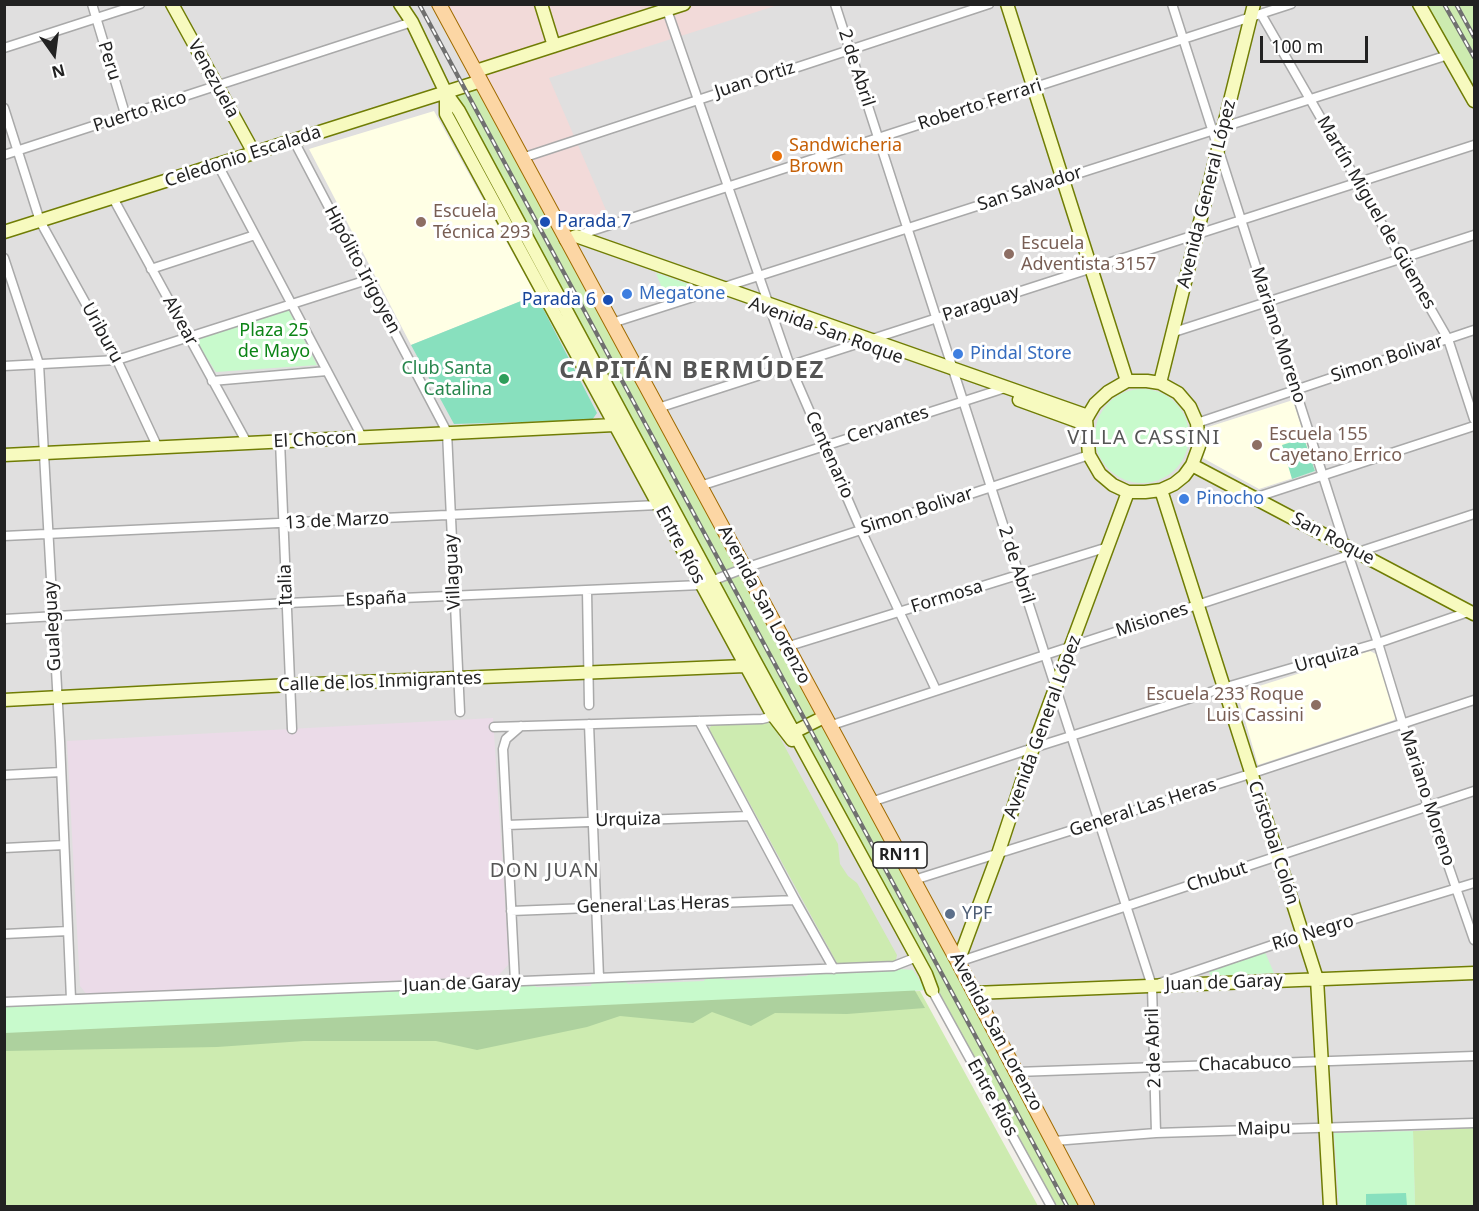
<!DOCTYPE html>
<meta charset="utf-8">
<style>
body{margin:0}
#map{position:relative;width:1479px;height:1211px;overflow:hidden;background:#f2efe9;font-family:"Noto Sans",sans-serif}
canvas{display:block}
.frame{position:absolute;inset:0;border:6px solid #222;pointer-events:none}
.north{position:absolute;left:24px;top:24px;width:60px;height:60px;-webkit-text-stroke:4px #fff;paint-order:stroke;rotate:166deg;font-size:16px;font-weight:700;line-height:24px;text-align:center;color:#222}
.north::after{content:'';display:block;margin:auto;width:21px;height:27px;background:#222;clip-path:polygon(50% 0,100% 100%,50% 72%,0 100%)}
.scale{position:absolute;left:1260px;top:36px;width:108px;height:27px;box-sizing:border-box;border:3px solid #222;border-top:0;padding-left:8px;font-size:18px;line-height:21px;white-space:nowrap;color:#222;-webkit-text-stroke:4px #fff;paint-order:stroke}
</style>
<div id="map">
<canvas width="1479" height="1211"></canvas>
<div class="frame"></div>
<div class="north">N</div>
<div class="scale">100 m</div>
</div>
<script>
const g = document.querySelector('canvas').getContext('2d');
g.lineJoin = 'round';
function fill(path, color) { g.fillStyle = color; g.fill(path, 'evenodd'); }
const poly = rows => new Path2D(rows.map(r => 'M' + r).join(''));
function strokePath(path, color, width, dash) { g.strokeStyle = color; g.lineWidth = width; g.lineCap = dash ? 'butt' : 'round'; g.setLineDash(dash || []); g.stroke(path); }
function write(font, color, halo, rows, align = 'center') {
  g.font = font + ' "Noto Sans",sans-serif'; g.lineWidth = 6; g.setLineDash([]); g.textBaseline = 'middle'; g.strokeStyle = halo; g.fillStyle = color; for (const [text, x, y, turn = 0] of rows) {
    g.save(); g.translate(x, y); g.rotate((+turn || 0) * Math.PI / 180); g.textAlign = isNaN(turn) ? turn : align; if (halo) g.strokeText(text, 0, 0); g.fillText(text, 0, 0); g.restore();
  }
}
const residential = poly([
 [4,5,1474,5,1474,1206,1087,1206,932,990,5,1033]
]);
const commercial = poly([
 [438,5,778,5,549,78,612,224,566,240]
]);
const industrial = poly([
 [493,718,509,964,498,976,87,995,80,986,67,741]
]);
const education = poly([
 [434,111,536,295,411,345,309,149],
 [1293,400,1315,471,1259,489,1203,458,1206,449,1205,428],
 [1370,651,1376,654,1396,717,1394,720,1258,765,1237,693]
]);
const grass = poly([
 [1419,5,1474,5,1474,101],
 [481,81,1087,1206,1051,1206,446,93],
 [765,720,774,727,838,844,840,864,848,876,857,883,897,955,896,960,891,964,838,965,709,729,714,722],
 [920,991,1038,1206,5,1206,4,1033],
 [1474,1128,1474,1206,1415,1206,1413,1131]
]);
const forest = poly([
 [914,989,925,1008,847,1014,775,1013,751,1026,712,1012,693,1023,620,1016,587,1027,477,1050,436,1041,304,1041,217,1047,5,1051,4,1029]
]);
const park = poly([
 [656,273,694,286,696,289,666,298],
 [288,309,317,365,216,372,195,340],
 '1095 436a47 47 0 1 1 94 0a47 47 0 1 1-94 0Z',
 [1265,952,1274,973,1212,976,1209,973,1209,970],
 [901,969,913,970,926,990,5,1033,4,1006,533,984,536,987,591,986,592,982,625,981,628,984,704,981,706,977,723,977,726,980,807,976,810,973],
 [1413,1131,1415,1206,1339,1206,1334,1133]
]);
const pitch = poly([
 [536,295,597,413,592,420,454,424,411,345],
 [1304,438,1315,471,1292,479,1282,445],
 [1406,1193,1407,1206,1366,1206,1366,1194]
]);
const street = poly([
 [92,4,126,117],
 [835,4,1152,986,1156,1133],
 [1172,4,1345,545,1378,643,1428,807,1474,940],
 [667,10,790,366,861,530,936,690],
 [1261,14,1448,339,1474,419],
 [4,48,140,4],
 [4,108,40,221,117,360,158,448],
 [294,141,447,432,460,712],
 [4,155,412,22],
 [522,158,989,4],
 [218,165,362,437],
 [113,198,247,443],
 [576,236,1291,4],
 [4,258,39,364,60,741,71,999],
 [151,269,255,235],
 [612,323,1448,55],
 [1171,333,1474,235],
 [4,366,117,360,367,280],
 [212,381,327,371],
 [658,408,1474,145],
 [1197,423,1474,330],
 [280,441,292,729],
 [700,486,1005,388],
 [1254,498,1474,426],
 [4,536,658,505,662,502],
 [587,590,589,705],
 [4,619,287,603,701,585,745,568,1089,455],
 [786,647,1108,547],
 [699,721,795,900,834,969],
 [589,724,599,978],
 [829,726,1474,514],
 [494,727,762,719,778,715],
 [4,775,61,772],
 [871,802,1033,748,1223,688,1378,643,1471,611],
 [507,825,749,816],
 [4,848,64,845],
 [914,880,1250,774,1474,700],
 [511,911,795,900],
 [4,934,68,931],
 [958,962,1474,791],
 [515,982,503,749,506,739,521,726],
 [1160,983,1302,935,1474,883],
 [932,990,1051,1206],
 [4,1002,894,966,917,957],
 [1016,1072,1474,1056],
 [1054,1141,1156,1133,1474,1123]
]);
const secondary = poly([
 [172,4,254,153],
 [400,4,412,22,446,93,459,111,756,663,926,974,932,990],
 [541,4,554,46],
 [1007,4,1127,381],
 [1419,4,1474,101],
 [476,71,684,4],
 [446,93,446,114,772,714,792,740],
 [4,232,481,81],
 [566,240,576,236,1088,416],
 [1127,381,1147,381,1160,383,1178,393,1190,407,1197,423,1199,446,1192,465,1184,476,1174,484,1161,490,1145,492,1128,492,1113,485,1100,474,1089,455,1086,419,1095,404,1108,392,1127,381],
 [1160,383,1254,4],
 [1019,400,1085,424],
 [4,455,614,425,619,423],
 [1192,465,1474,614],
 [1161,490,1317,979,1330,1206],
 [4,700,290,685,745,666,752,664],
 [788,735,824,717],
 [958,962,998,854,1033,748,1128,492],
 [974,993,1474,973]
]);
const primary = poly([
 [439,4,958,962,1087,1206]
]);
const rail = poly([
 [419,4,1067,1206],
 [1444,4,1474,57],
 [1456,4,1474,37]
]);
const markers = [
 [777,156,6,"#e8710a"],
 [421,222,6,"#8d6e63"],
 [545,222,6,"#1a4fb4"],
 [1009,254,6,"#8d6e63"],
 [627,294,6,"#3f7fe0"],
 [608,300,6,"#1a4fb4"],
 [958,354,6,"#3f7fe0"],
 [504,379,6,"#2e9e5b"],
 [1257,445,6,"#8d6e63"],
 [1184,499,6,"#3f7fe0"],
 [1316,705,6,"#8d6e63"],
 [950,914,6,"#5c6f8a"]
];
const shields = [
 [900,855,54]
];
const shieldNames = [
 ["RN11",900,855]
];
const streetNames = [
 ["Peru",109,61,73],
 ["2 de Abril",856,68,72],
 ["Venezuela",213,79,61],
 ["Juan Ortiz",755,80,-18],
 ["Roberto Ferrari",980,105,-18],
 ["Puerto Rico",140,112,-18],
 ["Celedonio Escalada",243,157,-18],
 ["San Salvador",1030,189,-18],
 ["Avenida General López",1207,194,-76],
 ["Martín Miguel de Güemes",1376,213,60],
 ["Hipólito Irigoyen",362,270,62],
 ["Paraguay",981,304,-18],
 ["Alvear",180,321,61],
 ["Avenida San Roque",826,331,20],
 ["Uriburu",102,333,61],
 ["Mariano Moreno",1278,335,72],
 ["Simon Bolivar",1387,359,-18],
 ["Cervantes",888,425,-18],
 ["El Chocon",315,440,-3],
 ["Centenario",829,455,66],
 ["Simon Bolivar",917,511,-18],
 ["13 de Marzo",337,521,-3],
 ["San Roque",1333,539,28],
 ["Entre Ríos",680,545,62],
 ["2 de Abril",1016,565,72],
 ["Villaguay",453,572,-93],
 ["Italia",286,585,-92],
 ["Formosa",947,597,-17],
 ["España",376,599,-3],
 ["Avenida San Lorenzo",764,605,62],
 ["Misiones",1152,620,-18],
 ["Gualeguay",53,626,-93],
 ["Urquiza",1327,658,-16],
 ["Calle de los Inmigrantes",380,682,-2],
 ["Avenida General López",1043,727,-70],
 ["Mariano Moreno",1427,798,72],
 ["General Las Heras",1143,808,-18],
 ["Urquiza",628,820,-2],
 ["Cristobal Colón",1273,843,72],
 ["Chubut",1217,877,-18],
 ["General Las Heras",653,905,-2],
 ["Río Negro",1313,933,-17],
 ["Juan de Garay",1224,983,-2],
 ["Juan de Garay",462,984,-2],
 ["Avenida San Lorenzo",996,1032,62],
 ["2 de Abril",1154,1048,-92],
 ["Chacabuco",1245,1064,-2],
 ["Entre Ríos",992,1098,61],
 ["Maipu",1264,1129,-2]
];
const foodNames = [
 ["Sandwicheria",789,146],
 ["Brown",789,167]
];
const educationNames = [
 ["Escuela",433,212],
 ["Técnica 293",433,233],
 ["Escuela",1021,244],
 ["Adventista 3157",1021,265],
 ["Escuela 155",1269,435],
 ["Cayetano Errico",1269,456],
 ["Escuela 233 Roque",1304,695,"right"],
 ["Luis Cassini",1304,716,"right"]
];
const transitNames = [
 ["Parada 7",557,222],
 ["Parada 6",596,300,"right"]
];
const shopNames = [
 ["Megatone",639,294],
 ["Pindal Store",970,354],
 ["Pinocho",1196,499]
];
const parkNames = [
 ["Plaza 25",274,331],
 ["de Mayo",274,352]
];
const leisureNames = [
 ["Club Santa",492,369],
 ["Catalina",492,390]
];
const serviceNames = [
 ["YPF",962,914]
];
const neighbourhoodNames = [
 ["VILLA CASSINI",1144,438],
 ["DON JUAN",545,871]
];
const districtNames = [
 ["CAPITÁN BERMÚDEZ",692,371]
];
fill(residential, '#e0dfdf');
fill(commercial, '#f2dad9');
fill(industrial, '#ebdbe8');
fill(education, '#ffffe5');
fill(grass, '#cdebb0');
fill(forest, '#add19e');
fill(park, '#c8facc');
fill(pitch, '#88e0be');
strokePath(street, '#a9a9a9', 11);
strokePath(secondary, '#707d05', 15);
strokePath(primary, '#a06b00', 16);
strokePath(street, '#fff', 8);
strokePath(secondary, '#f7fabf', 12);
strokePath(primary, '#fcd6a4', 14);
strokePath(rail, '#707070', 4.5);
strokePath(rail, '#fff', 2, [7]);
for (const [x, y, r, color] of markers) { const dot = new Path2D(); dot.arc(x, y, r, 0, 2 * Math.PI); g.fillStyle = color; g.fill(dot); strokePath(dot, '#fff', 2); }
for (const [x, y, w] of shields) { const box = new Path2D(); box.roundRect(x - w / 2, y - 13, w, 26, 4.5); g.fillStyle = '#fff'; g.fill(box); strokePath(box, '#222', 1.5); }
write('bold 16px', '#222', null, shieldNames);
write('18px', '#222', '#fff', streetNames);
write('18px', '#c56008', '#fff', foodNames, 'left');
write('18px', '#785e54', '#fff', educationNames, 'left');
write('18px', '#164399', '#fff', transitNames, 'left');
write('18px', '#366cbe', '#fff', shopNames, 'left');
write('18px', '#0c8416', '#fff', parkNames);
write('18px', '#27864d', '#fff', leisureNames, 'right');
write('18px', '#4e5e75', '#fff', serviceNames, 'left');
g.letterSpacing = '1.5px';
write('20px', '#555', '#fff', neighbourhoodNames);
g.letterSpacing = '0px';
g.letterSpacing = '1.5px';
write('bold 24px', '#555', '#fff', districtNames);
g.letterSpacing = '0px';
</script>
